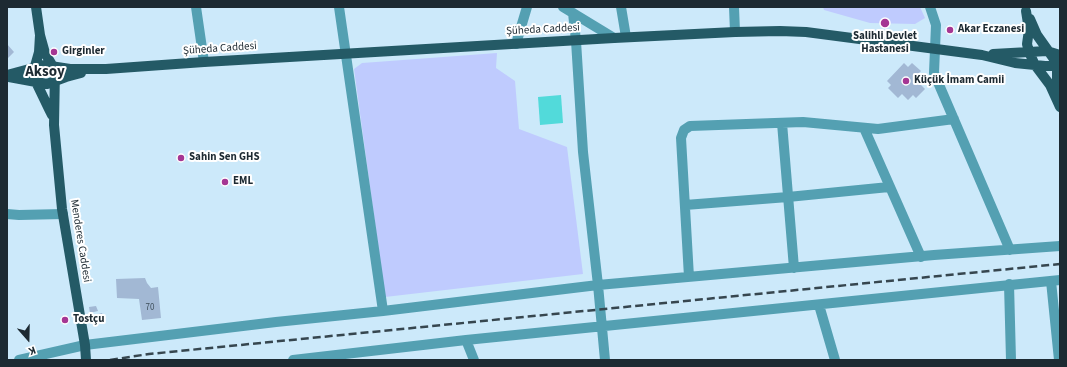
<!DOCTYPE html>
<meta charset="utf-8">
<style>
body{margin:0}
#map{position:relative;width:1067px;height:367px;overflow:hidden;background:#cce9fa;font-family:"Source Sans 3",sans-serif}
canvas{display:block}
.frame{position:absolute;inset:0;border:8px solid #1d2a32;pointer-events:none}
.north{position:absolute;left:8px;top:319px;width:40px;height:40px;-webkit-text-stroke:3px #fff;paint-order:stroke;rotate:160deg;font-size:11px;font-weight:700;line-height:16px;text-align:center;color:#1d2a32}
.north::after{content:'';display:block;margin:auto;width:14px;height:18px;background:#1d2a32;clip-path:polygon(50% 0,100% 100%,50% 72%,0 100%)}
</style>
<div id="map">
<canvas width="1067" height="367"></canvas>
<div class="frame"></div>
<div class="north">K</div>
</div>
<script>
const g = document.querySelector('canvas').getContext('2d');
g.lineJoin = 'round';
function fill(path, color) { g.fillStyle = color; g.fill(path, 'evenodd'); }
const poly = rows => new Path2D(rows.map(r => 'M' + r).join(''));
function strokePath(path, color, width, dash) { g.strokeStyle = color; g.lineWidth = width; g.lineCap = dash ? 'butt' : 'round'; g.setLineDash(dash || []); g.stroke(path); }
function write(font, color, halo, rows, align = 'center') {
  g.font = font + ' "Source Sans 3",sans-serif'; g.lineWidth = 4; g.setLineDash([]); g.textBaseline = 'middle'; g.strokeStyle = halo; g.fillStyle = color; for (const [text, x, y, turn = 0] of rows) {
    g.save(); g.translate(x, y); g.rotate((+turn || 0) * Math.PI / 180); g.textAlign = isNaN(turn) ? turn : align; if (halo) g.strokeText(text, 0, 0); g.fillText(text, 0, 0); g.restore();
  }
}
const green = poly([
 [823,7,920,7,925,18,915,24,870,23,824,10],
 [497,53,496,68,515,81,519,129,567,147,583,274,385,297,354,69,362,63,376,62]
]);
const water = poly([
 [561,95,563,123,540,125,538,97]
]);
const building = poly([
 [7,44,14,52,7,59],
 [904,63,908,67,912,63,921,71,917,75,925,82,921,85,925,89,916,98,913,95,908,100,902,94,898,98,888,88,891,85,887,81],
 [145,278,147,283,151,288,158,287,161,318,142,320,139,299,117,298,116,279],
 [96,306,98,311,90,313,89,307],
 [102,313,104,319,94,322,92,316]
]);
const minor = poly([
 [196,7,204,62],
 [339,7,383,311],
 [563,7,614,38],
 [621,7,626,37],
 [734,7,735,32],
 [930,7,936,25,934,73,1010,250],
 [573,13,576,41,583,152,598,285,605,360],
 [516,44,527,7],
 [782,123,794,268],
 [864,128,921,257],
 [685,205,788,197,889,187],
 [7,214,19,215,63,214],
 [689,277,681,138,684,130,690,126,803,122,878,129,954,119],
 [1051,281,1059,360],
 [1009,284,1011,360],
 [819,305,835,360],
 [466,340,474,360],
 [19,360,85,345,276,322,383,311,598,285,934,255,1060,246],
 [293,360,466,340,1060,280]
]);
const major = poly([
 [36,7,40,35,39,52,33,73,36,82,49,109,52,115],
 [1026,11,1029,30,1027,44,1029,52,1035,65,1050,85,1060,107],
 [1030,19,1037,35,1054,59,1057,67,1057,94],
 [40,35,45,53,55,70,54,125,62,209,85,345,86,360],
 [993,54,1047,51,1060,55],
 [7,75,44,65,70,69,106,69,204,62,614,38,735,32,780,31,806,32,982,55,1015,63,1045,66,1060,66],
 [9,77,47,84,66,77,81,73]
]);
const rail = poly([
 [110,360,149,354,1060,264]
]);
const markers = [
 [885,23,5,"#a53693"],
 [950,30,4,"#a53693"],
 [54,52,4,"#a53693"],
 [906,81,4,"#a53693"],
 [181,158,4,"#a53693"],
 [225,182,4,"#a53693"],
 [65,320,4,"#a53693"]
];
const numberNames = [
 ["70",150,308]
];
const streetNames = [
 ["Şüheda Caddesi",543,30,-3],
 ["Şüheda Caddesi",220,49,-4],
 ["Menderes Caddesi",80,241,81]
];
const poiNames = [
 ["Akar Eczanesi",958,30],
 ["Salihli Devlet",885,37,"center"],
 ["Hastanesi",885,50,"center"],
 ["Girginler",62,52],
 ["Küçük İmam Camii",914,81],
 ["Sahin Sen GHS",189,158],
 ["EML",233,182],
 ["Tostçu",73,320]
];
const districtNames = [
 ["Aksoy",45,73]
];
fill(green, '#bfcbfe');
fill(water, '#52dada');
fill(building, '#a2b8d4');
strokePath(minor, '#54a0b2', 10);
strokePath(major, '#245a66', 10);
strokePath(rail, '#36464f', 2.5, [8, 4]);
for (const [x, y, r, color] of markers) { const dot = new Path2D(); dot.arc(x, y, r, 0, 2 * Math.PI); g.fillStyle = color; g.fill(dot); strokePath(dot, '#fff', 1.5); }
write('9px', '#3e4e5a', null, numberNames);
write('11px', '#1d2a32', '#fff', streetNames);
write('bold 11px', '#1d2a32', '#fff', poiNames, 'left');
write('bold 15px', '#1d2a32', '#fff', districtNames);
</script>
